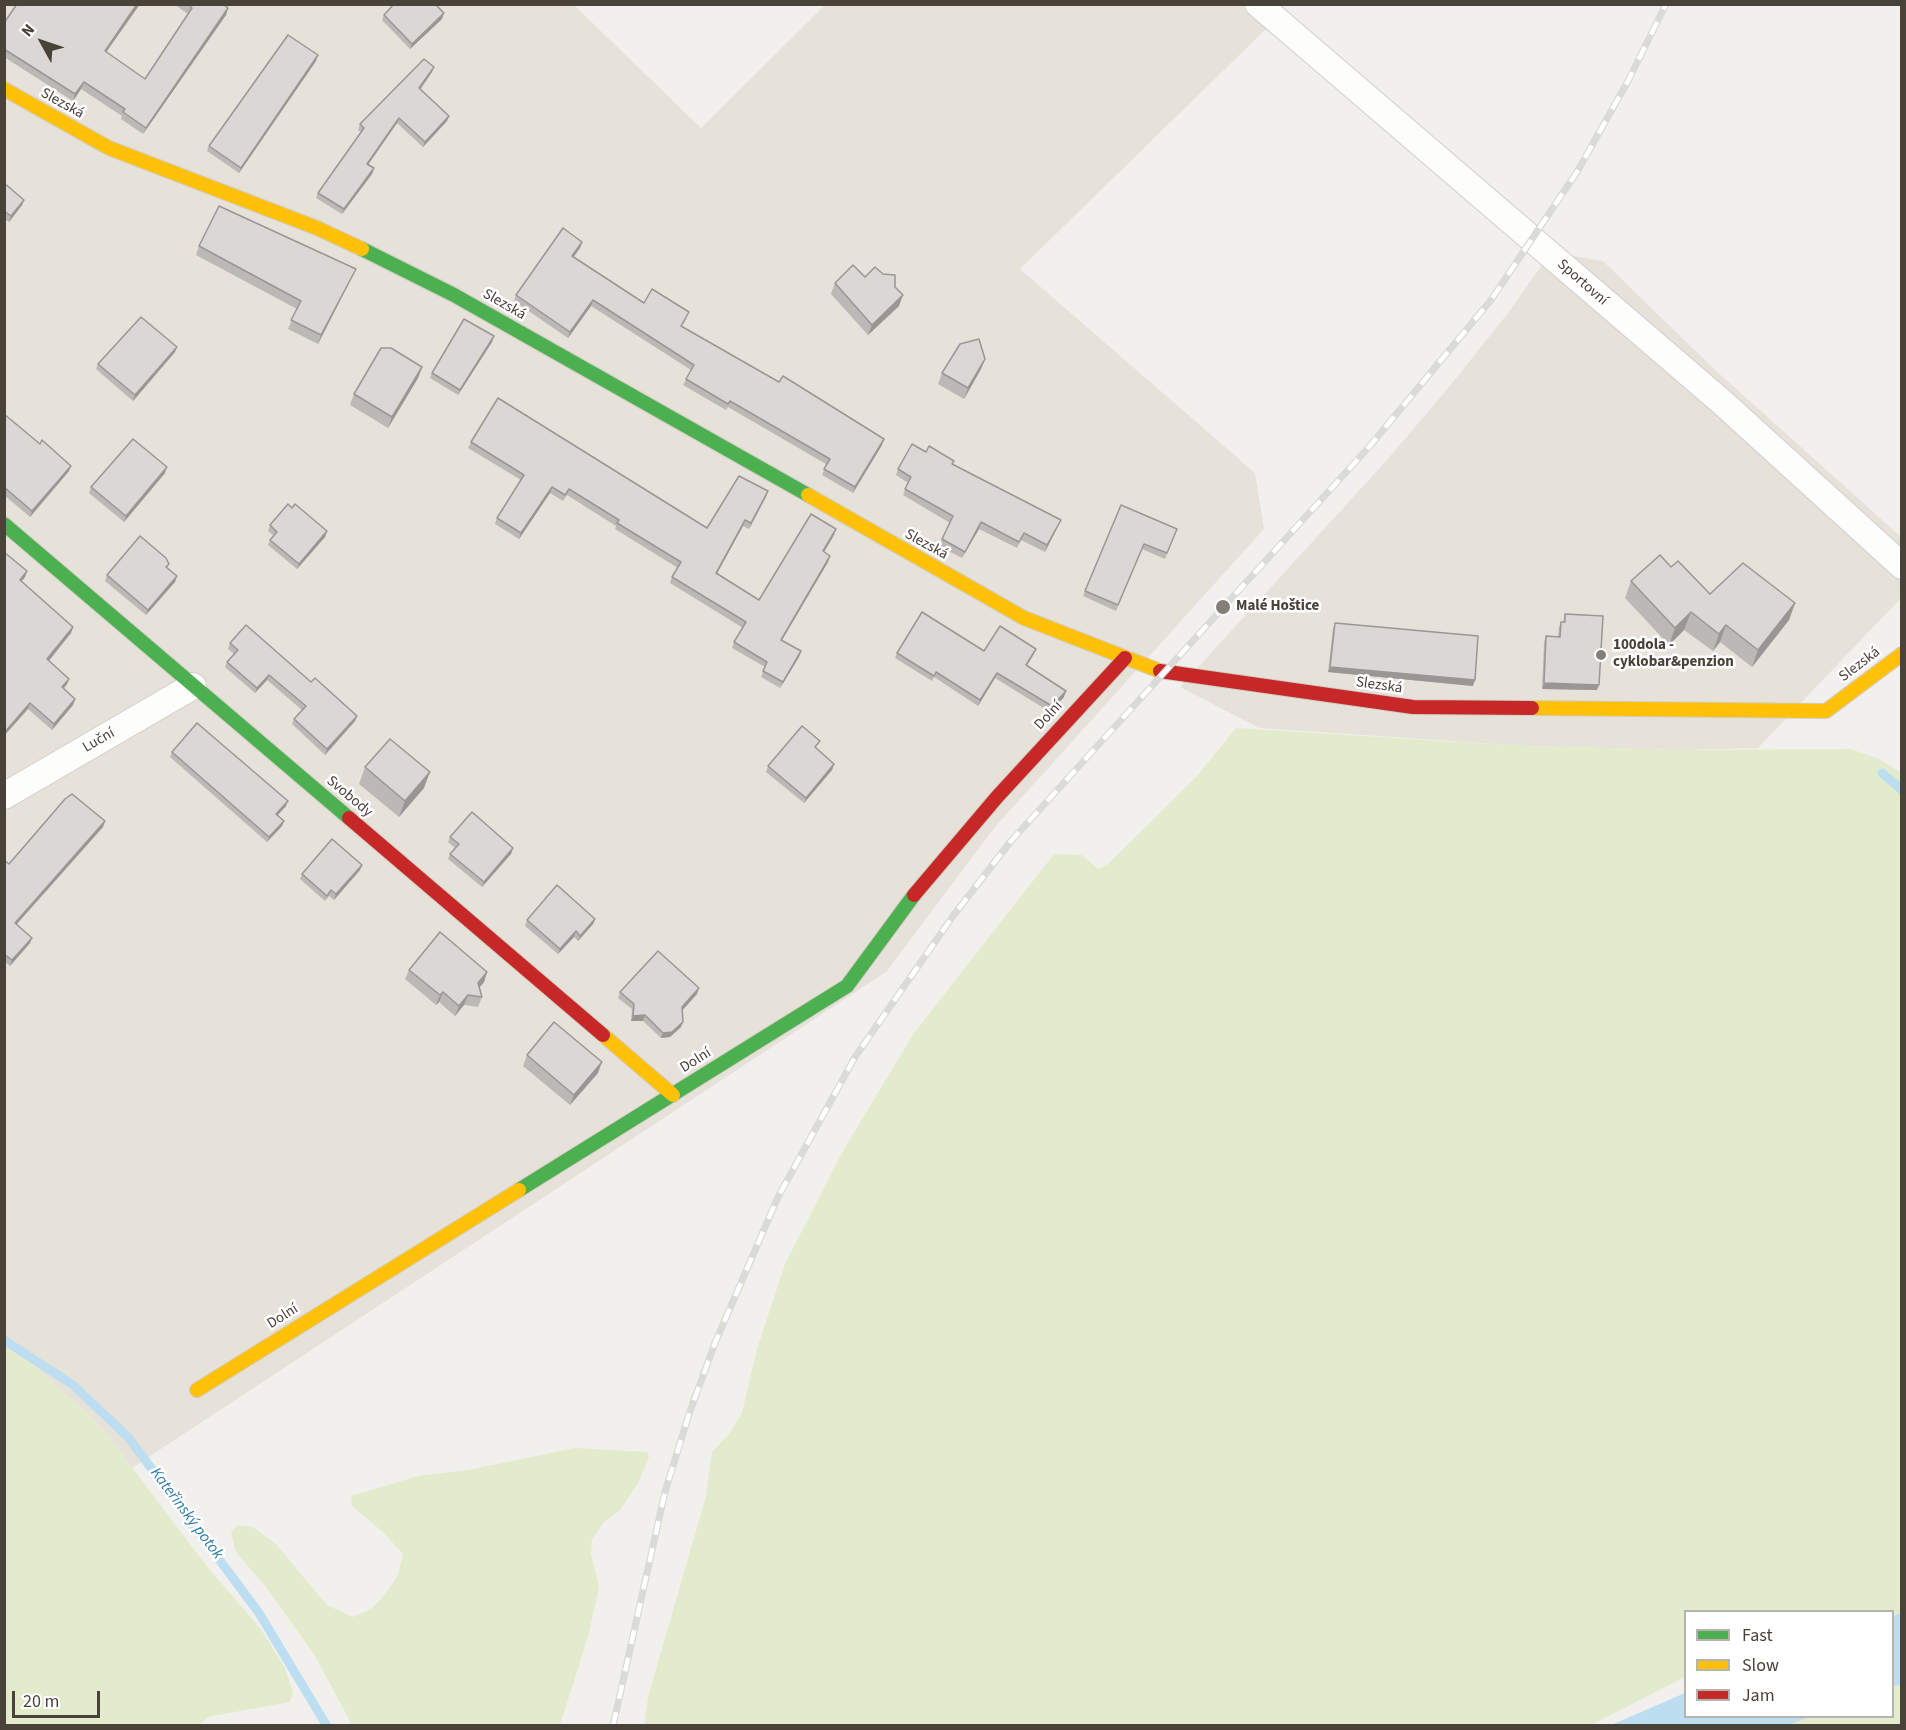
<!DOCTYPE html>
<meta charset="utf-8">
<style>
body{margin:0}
#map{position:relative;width:1906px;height:1730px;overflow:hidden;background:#f2f0ed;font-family:"Source Sans 3",sans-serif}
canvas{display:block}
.frame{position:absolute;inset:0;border:6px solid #494238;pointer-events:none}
.legend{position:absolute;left:1684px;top:1610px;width:210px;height:108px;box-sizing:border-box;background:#fff;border:2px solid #b6b3af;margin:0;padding:8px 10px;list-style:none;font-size:18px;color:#494238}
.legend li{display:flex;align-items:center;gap:12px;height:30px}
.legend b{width:30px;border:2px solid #b6b3af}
.north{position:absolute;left:12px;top:12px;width:60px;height:60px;-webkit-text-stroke:4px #fff;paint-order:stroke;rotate:310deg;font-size:16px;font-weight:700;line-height:24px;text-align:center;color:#494238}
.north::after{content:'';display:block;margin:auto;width:21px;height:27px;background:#494238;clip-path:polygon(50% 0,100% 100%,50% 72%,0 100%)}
.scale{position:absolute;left:12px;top:1691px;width:88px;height:27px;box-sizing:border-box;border:3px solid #494238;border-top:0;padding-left:8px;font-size:18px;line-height:21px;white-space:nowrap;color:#494238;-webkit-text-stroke:4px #fff;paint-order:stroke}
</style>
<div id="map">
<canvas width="1906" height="1730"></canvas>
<div class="frame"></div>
<ul class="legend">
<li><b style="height:8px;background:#4caf50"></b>Fast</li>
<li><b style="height:8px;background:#ffc107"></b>Slow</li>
<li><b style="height:8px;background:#c62828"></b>Jam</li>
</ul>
<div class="north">N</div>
<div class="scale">20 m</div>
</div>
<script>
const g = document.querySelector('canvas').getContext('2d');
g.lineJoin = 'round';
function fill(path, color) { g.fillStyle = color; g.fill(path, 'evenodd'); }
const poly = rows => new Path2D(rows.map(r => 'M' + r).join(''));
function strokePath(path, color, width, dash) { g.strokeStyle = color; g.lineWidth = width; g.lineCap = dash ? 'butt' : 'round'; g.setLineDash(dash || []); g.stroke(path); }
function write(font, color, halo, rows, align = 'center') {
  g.font = font + ' "Source Sans 3",sans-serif'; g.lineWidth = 5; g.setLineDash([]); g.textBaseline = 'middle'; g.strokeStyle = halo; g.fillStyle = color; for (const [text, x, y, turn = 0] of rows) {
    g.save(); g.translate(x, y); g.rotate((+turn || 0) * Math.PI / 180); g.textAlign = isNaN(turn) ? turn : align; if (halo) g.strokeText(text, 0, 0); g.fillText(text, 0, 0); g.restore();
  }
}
const residential = poly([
 [4,5,574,5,701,128,825,5,1271,5,1266,29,1020,269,1255,473,1264,529,995,827,886,972,132,1468,102,1428,37,1368,5,1347],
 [1551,252,1603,261,1713,368,1901,537,1901,598,1758,748,1685,750,1525,746,1259,728,1180,687,1386,461,1449,387,1508,313]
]);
const green = poly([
 [1236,728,1525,746,1685,750,1851,749,1879,759,1901,773,1901,1613,1893,1616,1892,1612,1686,1612,1685,1677,1591,1725,644,1726,648,1697,706,1496,712,1452,729,1434,742,1413,757,1349,785,1264,844,1149,914,1033,1054,854,1082,855,1098,869,1108,864,1197,776],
 [5,1347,37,1368,102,1428,209,1569,260,1628,284,1666,293,1692,290,1702,208,1717,199,1725,5,1725],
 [575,1448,647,1452,649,1457,638,1483,620,1510,604,1522,592,1539,591,1554,599,1587,588,1637,560,1725,352,1725,315,1656,268,1590,236,1552,231,1533,237,1525,253,1527,276,1544,327,1605,353,1617,371,1609,382,1598,397,1577,403,1554,384,1533,352,1506,351,1496,418,1476,468,1470],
 [1901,1684,1901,1725,1784,1725,1810,1717,1892,1716,1893,1687]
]);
const water = poly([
 [1901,1613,1901,1684,1893,1687,1893,1616],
 [1685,1693,1686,1716,1810,1717,1784,1726,1611,1725]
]);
const stream = poly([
 [1882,773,1902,790],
 [4,1340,73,1385,128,1437,259,1613,327,1726]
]);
const street = poly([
 [1258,4,1723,403,1902,566],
 [4,796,193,686]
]);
const fast = poly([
 [362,249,454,295,808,495],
 [4,524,349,818],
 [519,1190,847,986,914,895]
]);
const slow = poly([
 [4,89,109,148,317,228,362,249],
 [808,495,1024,618,1160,671],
 [1532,708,1826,711,1902,654],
 [603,1035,673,1095],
 [197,1390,519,1190]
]);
const jam = poly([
 [1160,671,1413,707,1532,708],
 [349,818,603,1035],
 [914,895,997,797,1125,658]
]);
const rail = poly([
 [613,1726,665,1492,689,1414,715,1343,778,1197,855,1057,953,916,1011,841,1369,447,1491,300,1577,172,1628,81,1666,4]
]);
const wall = poly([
 [140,4,106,52,145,79,188,14,174,4,223,4,228,8,226,15,143,134,121,119,122,116,81,89,73,101,4,57,4,23],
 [384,15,442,19,410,49,382,20],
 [316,61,239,173,207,151,209,146],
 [432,72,421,89,449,116,447,121,423,147,397,123,368,165,374,168,372,174,342,214,316,198,318,193,361,132,358,130,360,124],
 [4,183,24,200,22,205,9,222,4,219],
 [582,242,580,248,573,257,644,303,687,318,682,326,882,445,853,493,822,475,826,464,728,407,726,410,683,385,691,370,591,306,568,338,514,301,516,295],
 [199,246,356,269,352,277,318,344,288,329,297,309,196,255],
 [865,277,895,287,899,306,868,335,831,294,835,283],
 [494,336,492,342,458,395,430,378,432,373],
 [175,352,133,401,96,369,98,364],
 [422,367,418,378,388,428,350,405,354,394],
 [981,369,964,399,938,384,942,373],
 [4,414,69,471,30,517,4,495],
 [471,442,707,528,768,491,749,529,743,526,717,573,759,600,834,535,824,552,828,562,782,640,801,651,799,657,780,688,761,677,765,667,732,648,734,642,743,628,670,583,672,577,678,568,615,529,616,526,567,495,563,501,550,493,519,539,495,524,497,518,521,480,468,448],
 [926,452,953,465,1058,526,1045,552,1021,540,1017,548,979,529,962,558,939,546,950,523,903,495,908,483,896,475,898,469],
 [165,473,124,522,89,493,91,487],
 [1121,505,1177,529,1165,559,1142,549,1116,611,1083,596],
 [292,508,327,531,325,537,297,569,268,545,270,540,274,536,268,531,270,525],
 [4,552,27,571,25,577,21,581,73,627,71,633,49,661,69,679,67,684,64,688,75,699,73,705,52,730,28,709],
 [169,564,167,568,177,576,175,582,146,615,105,581,107,575],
 [1671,567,1710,594,1795,603,1789,620,1752,667,1720,642,1713,651,1684,630,1669,645,1625,598,1631,581],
 [1565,614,1597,690,1542,689,1544,642,1546,636,1558,637,1559,627,1561,622,1563,622],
 [1335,623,1473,686,1328,672,1333,628],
 [230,643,311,682,357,716,355,721,325,755,292,724,294,719,302,710,267,680,255,693,225,667,227,662,234,654,228,649],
 [1036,649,1034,654,1027,666,1064,697,1050,712,995,678,978,706,934,677,932,681,895,658,897,653,984,651],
 [818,747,816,748,834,764,832,770,804,803,766,772,768,766],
 [172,752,286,806,278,815,282,826,267,842,170,757],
 [365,767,424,788,399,817,359,784],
 [105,821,103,827,17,924,30,943,10,966,4,961,4,860,9,864],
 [450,837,513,848,511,854,482,887,448,859,450,854,455,848,448,842],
 [362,865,360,870,334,900,329,896,325,901,300,879,302,874],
 [595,919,593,924,578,941,574,937,558,954,525,926,527,920],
 [409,970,487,972,484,982,479,987,482,997,478,1007,464,1005,455,1016,439,1002,436,1005,405,979],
 [620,992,697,994,682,1010,681,1027,670,1037,661,1038,643,1021,631,1021,632,1009,618,998],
 [527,1055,598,1073,570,1105,523,1066]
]);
const shadedWall = poly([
 [137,4,140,4,102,58,105,51],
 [228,8,226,15,143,134,146,128],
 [444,13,442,19,410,49,412,44],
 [318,55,316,61,239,173,241,168],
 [434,67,432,72,417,93,419,88],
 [84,82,81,89,73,101,75,94],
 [449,116,447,121,423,147,425,142],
 [399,118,397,123,365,169,367,164],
 [374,168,372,174,342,214,344,209],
 [24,200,22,205,9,222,11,216],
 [582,242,580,248,570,262,572,256],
 [356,269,352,277,318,344,321,335],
 [903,295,899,306,868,335,872,325],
 [593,300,591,306,568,338,570,332],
 [494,336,492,342,458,395,460,390],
 [177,347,175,352,133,401,135,395],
 [985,359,981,369,964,399,968,388],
 [422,367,418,378,388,428,392,417],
 [884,439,882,445,853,493,855,487],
 [71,466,69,471,30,517,32,511],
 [167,467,165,473,124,522,126,516],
 [552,487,550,493,519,539,521,533],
 [768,491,766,497,749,529,751,523],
 [745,520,743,526,714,579,716,573],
 [1061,520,1045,552,1047,545],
 [981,522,979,529,962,558,965,552],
 [836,529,834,535,821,557,823,551],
 [327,531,325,537,297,569,299,564],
 [830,556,828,562,779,645,781,640],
 [27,571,25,577,18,586,20,580],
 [177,576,175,582,146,615,148,610],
 [1795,603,1789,620,1752,667,1758,650],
 [1691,612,1684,630,1669,645,1675,628],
 [1726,625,1720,642,1713,651,1719,634],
 [73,627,71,633,45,665,47,659],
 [801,651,799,657,780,688,783,682],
 [1330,667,1475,680,1473,686,1328,672],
 [997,673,995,678,978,706,980,700],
 [269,675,267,680,255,693,257,688],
 [69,679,67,684,60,693,62,687],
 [1544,683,1599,685,1597,690,1542,689],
 [1066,691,1064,697,1050,712,1052,706],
 [75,699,73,705,52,730,54,724],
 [30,703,28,709,4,736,4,733],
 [357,716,355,721,325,755,327,749],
 [834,764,832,770,804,803,806,798],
 [430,772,424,788,399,817,405,801],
 [288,801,286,806,274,819,276,814],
 [105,821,103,827,13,928,15,923],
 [284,821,282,826,267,842,269,837],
 [513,848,511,854,482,887,484,882],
 [362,865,360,870,334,900,336,894],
 [595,919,593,924,578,941,580,936],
 [576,931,574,937,558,954,560,949],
 [32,938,30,943,10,966,12,960],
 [487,972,484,982,475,993,478,983],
 [699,988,697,994,680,1013,682,1007],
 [443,992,439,1002,436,1005,440,995],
 [468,995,464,1005,455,1016,459,1006],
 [645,1015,643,1021,631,1021,633,1016],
 [683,1022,681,1027,670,1037,661,1038,663,1033],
 [602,1062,598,1073,570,1105,574,1095]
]);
const building = poly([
 [17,4,137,4,105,51,145,79,192,8,187,4,223,4,228,8,146,128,123,112,125,109,84,82,75,94,4,49,4,23,17,4],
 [394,4,435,4,444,13,412,44,384,15,394,4],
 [288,35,318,55,241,168,209,146,288,35],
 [424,59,434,67,419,88,449,116,425,142,399,118,367,164,374,168,344,209,318,193,364,128,360,124,424,59],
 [4,183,24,200,11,216,4,211,4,183],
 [219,206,356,269,321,335,291,320,301,301,199,246,219,206],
 [563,228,582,242,572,256,644,303,652,289,689,312,681,326,779,382,783,376,884,439,855,487,824,469,830,459,730,401,728,404,686,379,694,365,593,300,570,332,516,295,563,228],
 [853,265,865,277,875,267,883,274,895,275,895,287,903,295,872,325,835,283,853,265],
 [141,317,177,347,135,395,98,364,141,317],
 [464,319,494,336,460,390,432,373,464,319],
 [979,339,985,359,968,388,942,373,960,344,979,339],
 [381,348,391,348,422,367,392,417,354,394,381,348],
 [498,398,707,528,739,476,768,491,751,523,745,520,716,573,759,600,811,514,836,529,823,551,830,556,781,640,801,651,783,682,763,671,767,662,734,642,746,622,672,577,681,562,617,523,619,520,569,489,565,495,552,487,521,533,497,518,524,475,471,442,498,398],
 [4,414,40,444,42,440,71,466,32,511,4,487,4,414],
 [133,439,167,467,126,516,91,487,133,439],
 [912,444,926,452,929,446,954,461,952,464,1061,520,1047,545,1024,533,1019,542,981,522,965,552,942,539,953,516,905,489,911,477,898,469,912,444],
 [288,504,292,508,295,504,327,531,299,564,270,540,277,532,270,525,288,504],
 [1121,505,1177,529,1167,553,1144,544,1118,605,1085,591,1121,505],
 [140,536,166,558,169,564,166,567,177,576,148,610,107,575,140,536],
 [4,552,27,571,20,580,73,627,47,659,69,679,62,687,75,699,54,724,30,703,4,733,4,552],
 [1660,555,1671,567,1678,561,1710,594,1743,563,1795,603,1758,650,1726,625,1719,634,1691,612,1675,628,1631,581,1660,555],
 [922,612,984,651,1000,626,1036,649,1026,665,1066,691,1052,706,997,673,980,700,936,672,934,676,897,653,922,612],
 [1565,614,1603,616,1599,685,1544,683,1546,636,1560,637,1561,622,1565,622,1565,614],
 [1335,623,1478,636,1475,680,1330,667,1335,623],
 [246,625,311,682,315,678,357,716,327,749,294,719,306,706,269,675,257,688,227,662,238,650,230,643,246,625],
 [197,723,288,801,276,814,284,821,269,837,172,752,197,723],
 [802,726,820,741,815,747,834,764,806,798,768,766,802,726],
 [390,739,430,772,405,801,365,767,390,739],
 [72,794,105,821,15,923,32,938,12,960,4,954,4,860,9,864,65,799,72,794],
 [472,812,513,848,484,882,450,854,459,844,450,837,472,812],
 [332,839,362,865,336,894,331,890,327,896,302,874,332,839],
 [557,885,595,919,580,936,576,931,560,949,527,920,557,885],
 [440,932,487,972,478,983,482,997,468,995,459,1006,443,992,440,995,409,970,440,932],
 [658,951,699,988,682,1007,683,1022,672,1032,663,1033,645,1015,633,1016,634,1004,620,992,658,951],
 [554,1022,602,1062,574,1095,527,1055,554,1022]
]);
const markers = [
 [1223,607,8,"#847f77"],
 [1601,655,6,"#847f77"]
];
const streetNames = [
 ["Slezská",62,104,29],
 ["Sportovní",1582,283,41],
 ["Slezská",504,305,30],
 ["Slezská",926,545,29],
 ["Slezská",1860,665,-37],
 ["Slezská",1379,686,8],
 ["Dolní",1049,716,-47],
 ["Luční",99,741,-30],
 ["Svobody",349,797,40],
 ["Dolní",696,1061,-32],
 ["Dolní",283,1317,-32]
];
const poiNames = [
 ["Malé Hoštice",1236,607],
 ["100dola -",1613,646],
 ["cyklobar&penzion",1613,663]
];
const waterNames = [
 ["Kateřinský potok",186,1514,53]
];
fill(residential, '#e6e2da');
fill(green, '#e2eccd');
fill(water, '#bddef0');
strokePath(stream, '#bddef0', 9);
strokePath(street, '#d0ceca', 28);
strokePath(fast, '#d2cdc4', 16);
strokePath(slow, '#d2cdc4', 16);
strokePath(jam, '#d2cdc4', 16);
strokePath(street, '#fdfdfc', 26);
strokePath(fast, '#4caf50', 14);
strokePath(slow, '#ffc107', 14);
strokePath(jam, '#c62828', 14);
strokePath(rail, '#dadad9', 7);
strokePath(rail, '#fff', 4.5, [14]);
fill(wall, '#bbb9b6');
fill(shadedWall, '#999694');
fill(building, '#dad7d4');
strokePath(building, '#999694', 1.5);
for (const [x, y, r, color] of markers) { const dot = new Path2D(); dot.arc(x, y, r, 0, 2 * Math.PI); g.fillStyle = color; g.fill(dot); strokePath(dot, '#fff', 2); }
write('15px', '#494238', '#fff', streetNames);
write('bold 15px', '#494238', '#fff', poiNames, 'left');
write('italic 16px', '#2b79a7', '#fff', waterNames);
</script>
